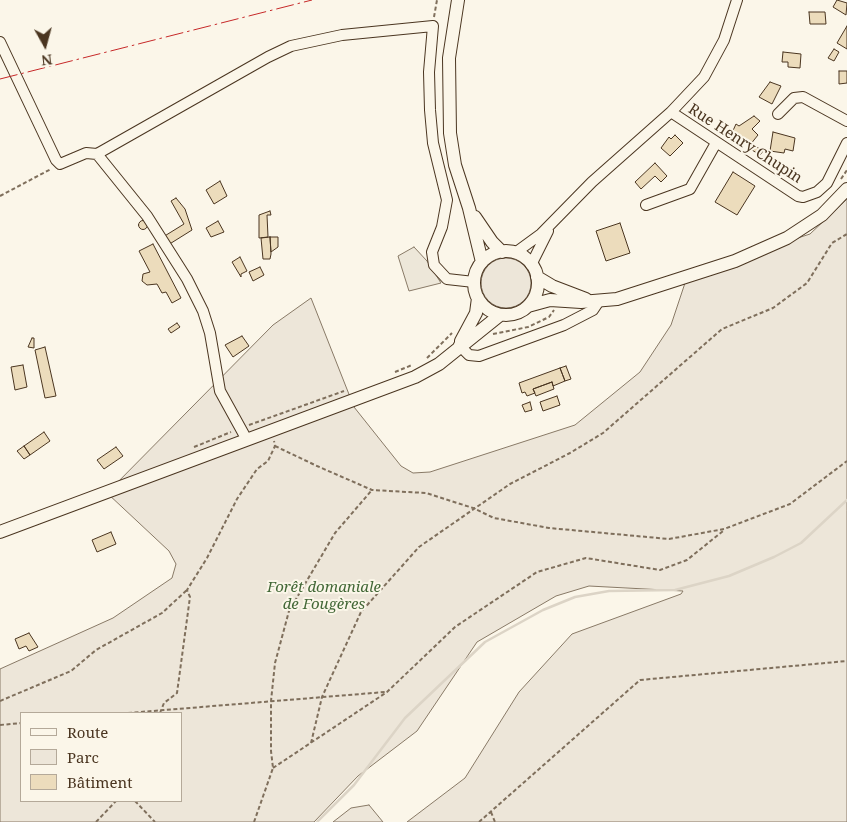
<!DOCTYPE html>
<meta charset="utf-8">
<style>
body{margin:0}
#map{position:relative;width:847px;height:822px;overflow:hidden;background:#fbf6e9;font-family:"Noto Serif",serif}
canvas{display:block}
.legend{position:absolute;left:20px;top:712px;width:162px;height:90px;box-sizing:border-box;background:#fbf6e9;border:1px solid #b4a999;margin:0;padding:6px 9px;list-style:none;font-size:15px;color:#4a3520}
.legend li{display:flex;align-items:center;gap:10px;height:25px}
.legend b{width:25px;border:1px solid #b4a999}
.north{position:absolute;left:20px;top:20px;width:50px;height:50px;-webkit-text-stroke:4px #fbf6e9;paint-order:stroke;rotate:173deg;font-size:14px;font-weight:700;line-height:20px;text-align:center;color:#4a3520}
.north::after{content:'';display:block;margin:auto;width:18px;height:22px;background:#4a3520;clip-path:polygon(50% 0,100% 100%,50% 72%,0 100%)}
</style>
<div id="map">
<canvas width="847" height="822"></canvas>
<ul class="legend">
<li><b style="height:6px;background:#fbf6e9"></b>Route</li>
<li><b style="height:14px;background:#ede6d9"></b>Parc</li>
<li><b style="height:14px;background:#ecdcbc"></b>Bâtiment</li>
</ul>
<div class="north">N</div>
</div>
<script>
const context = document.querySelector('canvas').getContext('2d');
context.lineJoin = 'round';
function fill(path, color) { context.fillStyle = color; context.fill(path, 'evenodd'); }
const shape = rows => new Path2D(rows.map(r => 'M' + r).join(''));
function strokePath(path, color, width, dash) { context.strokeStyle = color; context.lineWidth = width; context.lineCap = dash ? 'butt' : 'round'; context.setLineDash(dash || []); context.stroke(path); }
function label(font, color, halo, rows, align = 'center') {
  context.font = font + ' "Noto Serif",serif'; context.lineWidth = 4; context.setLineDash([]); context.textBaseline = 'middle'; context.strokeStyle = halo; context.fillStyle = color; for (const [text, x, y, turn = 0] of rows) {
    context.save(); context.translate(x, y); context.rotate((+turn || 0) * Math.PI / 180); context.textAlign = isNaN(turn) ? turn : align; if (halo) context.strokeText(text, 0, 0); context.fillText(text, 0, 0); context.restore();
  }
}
const green = shape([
 [847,199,847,822,407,822,465,778,519,692,572,634,681,594,683,591,589,586,556,596,477,642,417,731,358,776,314,822,0,822,0,669,113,618,172,578,176,564,169,551,107,493,273,325,311,298,354,407,401,466,413,473,430,472,575,425,640,372,671,325,688,274,810,234,847,199],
 [21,713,181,713,181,801,21,801,21,713],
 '481 283a25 25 0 1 1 50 0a25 25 0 1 1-50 0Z',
 [369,805,383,822,333,822,351,808,369,805]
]);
fill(green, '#ede6d9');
strokePath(green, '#887966', 1);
const parking = shape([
 [414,247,427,261,441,283,409,291,398,256,414,247]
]);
fill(parking, '#ede7d9');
strokePath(parking, '#887966', 1);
strokePath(shape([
 [317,822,354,785,405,718,485,642,543,610,575,597,609,591,675,590,729,576,774,557,801,543,847,500]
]), '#dcd4c6', 2.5);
const building = shape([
 [837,0,847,3,846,15,833,7,837,0],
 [809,12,825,12,826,24,810,24,809,12],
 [847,26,847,49,837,43,847,26],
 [834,49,839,52,834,61,828,58,834,49],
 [783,52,801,54,800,68,788,67,788,62,782,62,783,52],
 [839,71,847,71,847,83,839,84,839,71],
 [770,82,781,86,772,104,759,97,770,82],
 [754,116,760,121,752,129,758,135,750,145,731,135,736,124,739,126,754,116],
 [773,132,795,138,793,151,785,149,784,153,770,151,773,132],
 [675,135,683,143,670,156,661,148,669,137,671,139,675,135],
 [755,146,763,151,760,155,752,150,755,146],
 [655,163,667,176,661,182,655,176,641,189,635,182,655,163],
 [733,172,755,186,737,215,715,202,733,172],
 [220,181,227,196,214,204,206,190,220,181],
 [176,198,185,209,192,230,168,245,163,237,184,224,171,201,176,198],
 [270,211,271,215,267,215,268,237,259,238,259,215,270,211],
 '138.5 225a4.5 4.5 0 1 1 9 0a4.5 4.5 0 1 1-9 0Z',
 [218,221,224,232,211,237,206,228,218,221],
 [620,223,630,253,606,261,596,231,620,223],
 [270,237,271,254,270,259,263,259,261,238,270,237],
 [270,237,278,237,278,247,271,252,270,237],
 [153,244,181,298,172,303,166,292,162,293,157,284,147,285,142,281,143,274,150,272,139,251,153,244],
 [240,257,247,271,241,274,241,277,232,262,240,257],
 [260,267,264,275,253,281,249,272,260,267],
 [177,323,180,327,171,333,168,329,177,323],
 [242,336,249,346,233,357,225,345,242,336],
 [32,338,34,338,34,348,28,347,32,338],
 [45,347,56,396,45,398,35,350,45,347],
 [23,365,27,387,15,390,11,367,23,365],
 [566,366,571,379,565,381,560,368,566,366],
 [560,368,565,381,553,386,552,382,533,389,535,393,527,396,525,392,522,393,519,383,560,368],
 [552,382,554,389,536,396,533,389,552,382],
 [557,396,560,405,543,411,540,402,557,396],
 [530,402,532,410,525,412,522,405,530,402],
 [44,432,50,441,30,455,24,446,44,432],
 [24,446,30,455,24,459,17,451,24,446],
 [116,447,123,456,104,469,97,460,116,447],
 [111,532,116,544,97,552,92,540,111,532],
 [29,633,38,647,29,651,26,646,19,649,15,639,29,633]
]);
fill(building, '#ecdcbc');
strokePath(building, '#4a3520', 1);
const minor = shape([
 [0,42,56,160,60,164,86,153,97,154,147,216,187,279,203,311,210,333,220,391,247,440],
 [671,112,704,77,724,40,737,0],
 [778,114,794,98,803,97,847,121],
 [97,154,268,57,291,46,342,35,433,26,429,72,430,110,433,143,447,200,442,227,432,252,434,265,447,279,474,282],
 [646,205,690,189,716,143],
 [515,253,541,234,592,182,671,112,798,196,803,197,817,192,827,183,847,143],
 [531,265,548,231],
 [459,345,469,355,479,356,564,325,593,310,599,301]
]);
const major = shape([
 [458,0,449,58,450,133,455,165,469,208,482,262],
 [475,217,492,242,502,252],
 '474 283a32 32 0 1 1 64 0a32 32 0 1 1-64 0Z',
 [537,277,552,286,586,299],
 [528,306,550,300,581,302,617,299,735,261,787,238,822,215,847,189],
 [461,341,476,313,478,298],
 [0,532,415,377,439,364,500,315]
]);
strokePath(minor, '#4a3520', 12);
strokePath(major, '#4a3520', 14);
strokePath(shape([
 [434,17,437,0],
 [841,179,847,170],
 [0,196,51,169],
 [493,334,528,327,549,317,554,310],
 [427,358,452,333],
 [395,372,412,365],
 [249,425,344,391],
 [275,446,317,466,372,490,426,493,473,508,494,518,549,528,669,539,724,529,790,504,847,461],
 [194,447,231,432],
 [0,701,71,671,96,650,162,613,187,590],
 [128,713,385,692],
 [160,713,164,703,177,693,190,597,187,590,207,558,237,499,257,469,268,461,275,446,274,441],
 [0,725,21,723],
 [311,743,322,697,361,612,419,547,510,484,570,453,603,433,722,329,773,308,807,283,832,243,847,234],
 [273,768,387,692,455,627,537,572,586,558,660,570,687,560,723,531],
 [135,801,155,822],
 [491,812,495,822],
 [96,822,116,801],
 [254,822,273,768,271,751,271,701,275,663,289,611,335,533,372,490],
 [479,822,640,680,847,661]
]), '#7f6f5c', 2, [4, 2.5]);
strokePath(minor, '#fbf6e9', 10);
strokePath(major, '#fbf6e9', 12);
strokePath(shape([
 [0,79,312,0]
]), '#c62828', 1, [18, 4, 2.5, 4]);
label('15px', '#4a3520', '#fbf6e9', [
 ["Rue Henry Chupin",745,144,33]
]);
label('italic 15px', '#436837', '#fbf6e9', [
 ["Forêt domaniale",324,588],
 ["de Fougères",324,605]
]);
</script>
